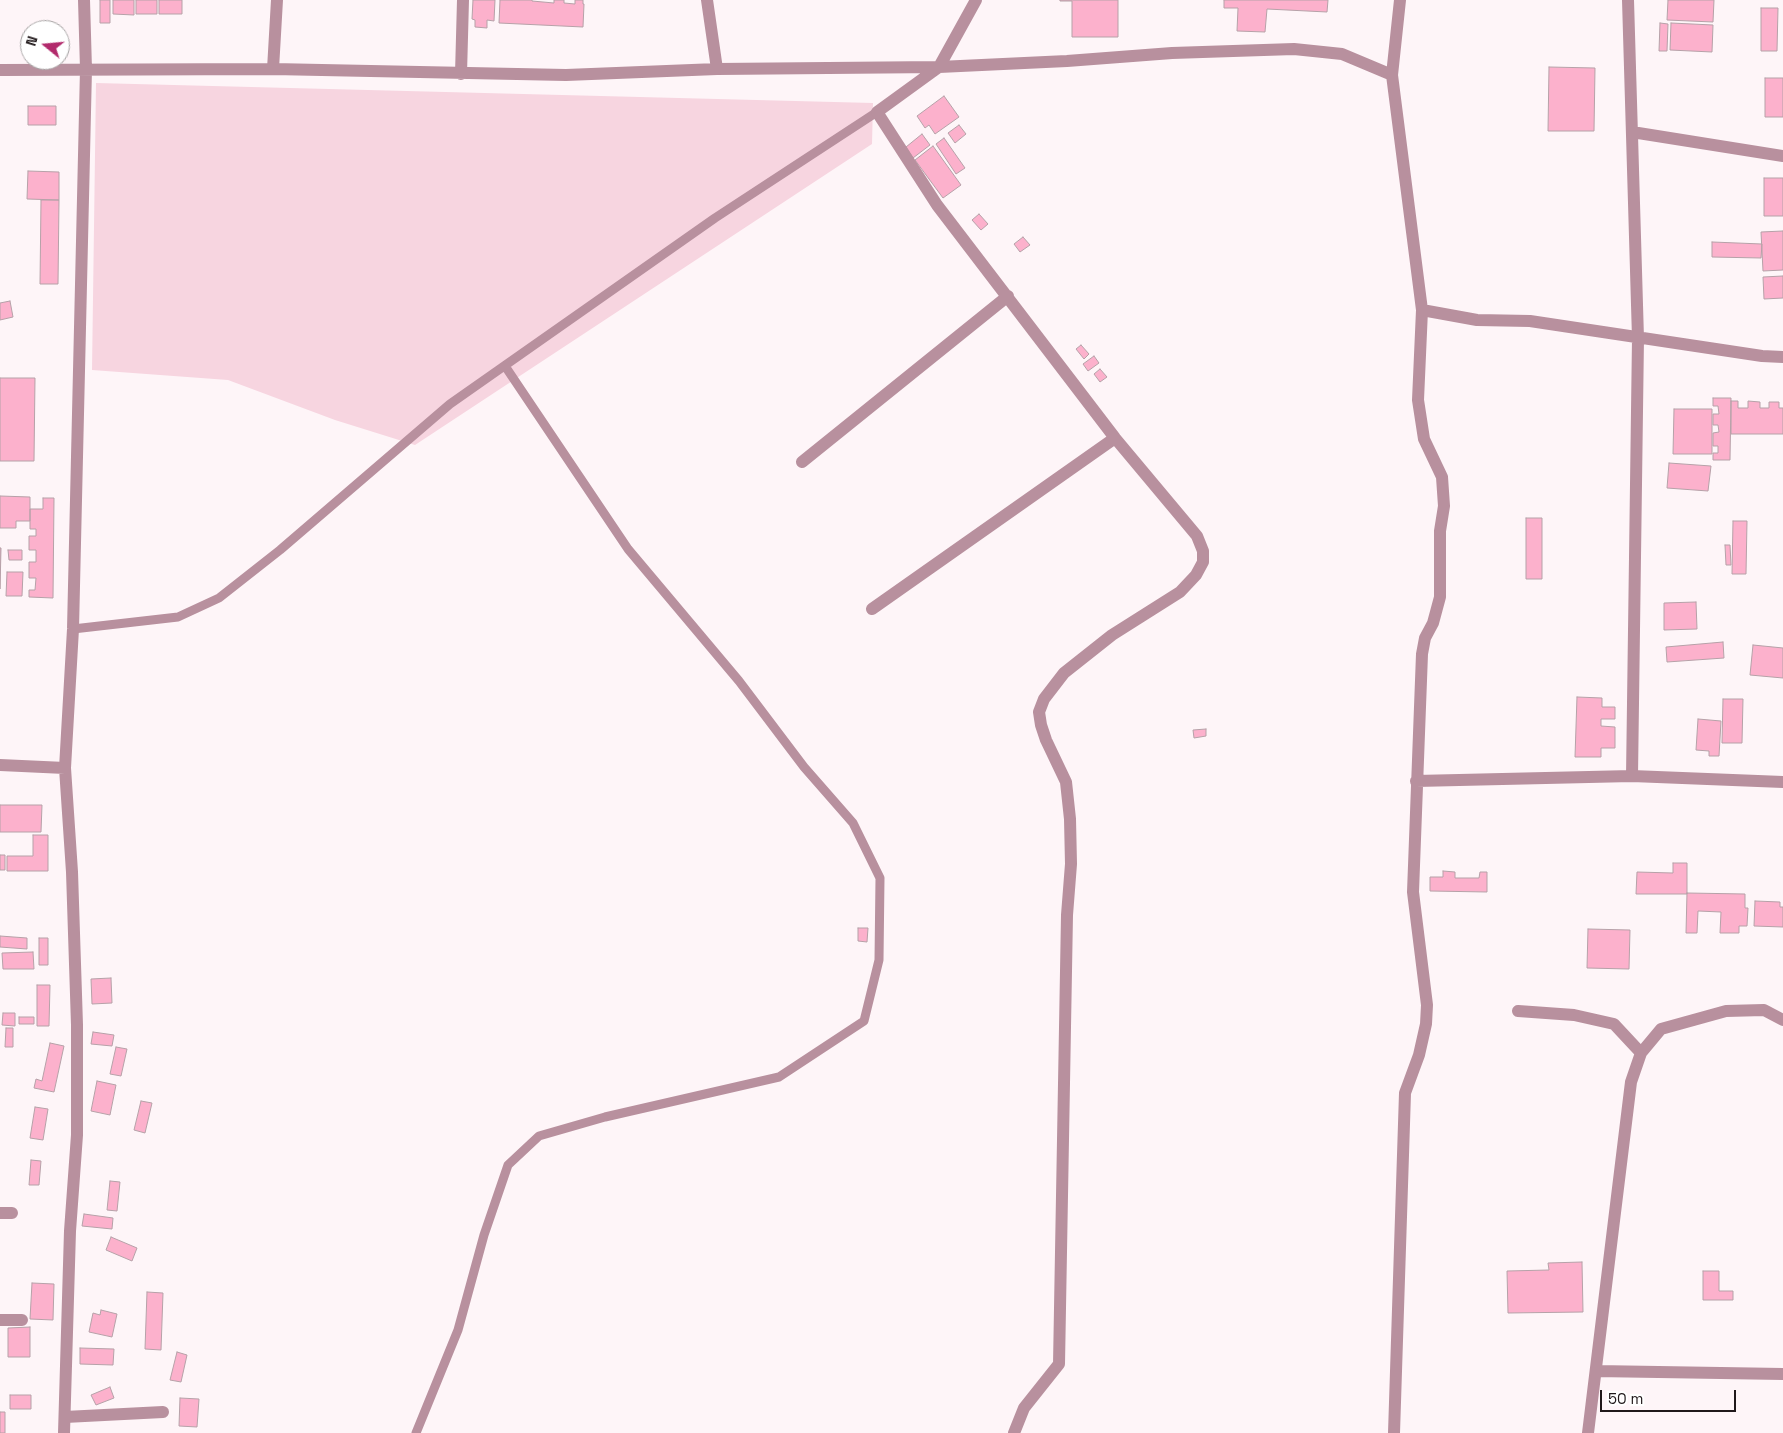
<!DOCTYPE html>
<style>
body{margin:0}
#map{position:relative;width:1783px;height:1433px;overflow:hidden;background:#fef5f8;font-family:"Space Grotesk",sans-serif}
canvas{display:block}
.north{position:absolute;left:20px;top:20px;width:50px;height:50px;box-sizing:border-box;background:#fff;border:1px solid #a6a3a3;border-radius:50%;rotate:287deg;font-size:14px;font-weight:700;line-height:20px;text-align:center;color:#20181a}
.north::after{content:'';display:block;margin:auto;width:18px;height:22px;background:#b22a6c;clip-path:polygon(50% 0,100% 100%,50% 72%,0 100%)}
.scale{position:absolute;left:1600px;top:1390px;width:136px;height:22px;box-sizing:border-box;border:2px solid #20181a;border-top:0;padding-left:6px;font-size:15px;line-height:18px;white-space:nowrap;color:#20181a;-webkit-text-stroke:4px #fff;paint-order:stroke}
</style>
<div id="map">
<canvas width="1783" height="1433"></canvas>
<div class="north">N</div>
<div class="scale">50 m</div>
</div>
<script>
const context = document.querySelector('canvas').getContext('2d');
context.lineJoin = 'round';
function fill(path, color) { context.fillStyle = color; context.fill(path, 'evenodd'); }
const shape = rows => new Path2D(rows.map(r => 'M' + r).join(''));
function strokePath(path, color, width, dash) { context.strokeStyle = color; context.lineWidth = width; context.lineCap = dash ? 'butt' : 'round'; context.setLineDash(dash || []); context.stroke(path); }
fill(shape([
 [96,83,873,103,872,144,415,445,335,420,228,380,92,370]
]), '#f7d5e0');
const building = shape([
 [100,0,110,0,110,23,100,23,100,0],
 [113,0,134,0,134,15,113,14,113,0],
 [136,0,157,0,157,14,136,14,136,0],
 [159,0,182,0,182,14,159,14,159,0],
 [473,0,495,0,494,21,487,20,487,28,475,27,475,20,472,19,473,0],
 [500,0,532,0,532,1,554,3,554,0,564,0,564,3,575,4,575,0,583,0,583,4,584,4,583,27,499,23,500,0],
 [1060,0,1118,0,1118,37,1072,37,1072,1,1060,1,1060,0],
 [1224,0,1328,0,1327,12,1267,9,1265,32,1237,31,1238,8,1224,8,1224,0],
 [1668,0,1714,0,1713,22,1667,20,1668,0],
 [1761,8,1778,8,1777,51,1761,51,1761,8],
 [1660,23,1668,24,1667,51,1659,51,1660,23],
 [1671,23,1713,25,1712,52,1670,50,1671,23],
 [1549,67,1595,68,1594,131,1548,131,1549,67],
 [1765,78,1783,78,1783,117,1765,117,1765,78],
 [944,96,959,117,935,134,929,125,925,128,917,116,944,96],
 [28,106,56,106,56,125,28,125,28,106],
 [959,125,966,134,955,143,948,133,959,125],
 [922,134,930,145,913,158,906,147,922,134],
 [944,138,965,168,956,174,936,144,944,138],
 [933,146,961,185,943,198,915,160,933,146],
 [28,171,59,172,59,200,27,199,28,171],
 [1764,178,1783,178,1783,216,1764,216,1764,178],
 [41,200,59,200,58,284,40,284,41,200],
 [979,214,988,224,981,230,972,220,979,214],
 [1783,231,1783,270,1763,271,1761,232,1783,231],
 [1023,237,1030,245,1020,252,1014,244,1023,237],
 [1712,242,1762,244,1761,258,1712,257,1712,242],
 [1783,276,1783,298,1764,299,1763,277,1783,276],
 [10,301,13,317,0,320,0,303,10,301],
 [1081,345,1089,354,1084,359,1076,349,1081,345],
 [1094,356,1099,363,1088,371,1083,364,1094,356],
 [1100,369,1107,377,1100,382,1094,374,1100,369],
 [0,378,35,378,34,461,0,461,0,378],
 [1713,398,1731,398,1730,460,1713,460,1713,453,1718,453,1718,446,1713,446,1713,433,1719,432,1718,425,1713,425,1713,414,1719,414,1718,406,1713,406,1713,398],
 [1731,401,1738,401,1738,408,1748,408,1748,401,1760,402,1760,408,1769,408,1769,402,1779,402,1779,408,1783,408,1783,434,1731,434,1731,401],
 [1674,409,1712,409,1712,454,1673,454,1674,409],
 [1669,463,1711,466,1708,491,1667,488,1669,463],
 [0,496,30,497,30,521,16,521,16,528,0,528,0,496],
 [43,498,54,498,53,598,29,597,29,590,35,590,36,578,29,578,29,562,36,562,36,550,29,550,29,536,36,536,36,529,30,529,30,509,43,509,43,498],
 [1526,518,1542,518,1542,579,1526,579,1526,518],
 [1733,521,1747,521,1746,574,1732,574,1733,521],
 [1725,545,1730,545,1731,565,1726,565,1725,545],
 [0,548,1,548,0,589,0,548],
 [8,550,22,550,22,560,9,560,8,550],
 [7,572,23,572,22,596,6,596,7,572],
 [1696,602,1697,629,1664,630,1664,603,1696,602],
 [1723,642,1724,658,1667,662,1666,647,1723,642],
 [1753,645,1783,648,1783,678,1750,675,1753,645],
 [1577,697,1602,698,1602,707,1615,707,1615,719,1601,719,1601,726,1615,727,1615,748,1601,748,1601,757,1575,757,1577,697],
 [1723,699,1743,699,1742,743,1722,743,1723,699],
 [1698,719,1721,721,1719,756,1709,756,1709,751,1696,750,1698,719],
 [1206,729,1206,736,1194,738,1193,730,1206,729],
 [0,805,42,805,41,832,0,832,0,805],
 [33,835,48,835,48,871,7,871,7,856,33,856,33,835],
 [0,855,5,855,5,870,0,870,0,855],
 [1673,863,1687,863,1687,894,1636,894,1637,872,1673,873,1673,863],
 [1443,871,1455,872,1455,878,1479,878,1480,872,1487,872,1487,892,1430,891,1430,877,1443,877,1443,871],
 [1687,893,1745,894,1745,908,1748,908,1747,926,1739,926,1739,933,1720,933,1721,912,1698,911,1697,933,1686,933,1687,893],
 [1755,901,1780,902,1780,907,1783,907,1783,927,1754,926,1755,901],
 [858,928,868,928,867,942,858,941,858,928],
 [1588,929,1630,930,1629,969,1587,968,1588,929],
 [0,936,27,938,27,949,0,947,0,936],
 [39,938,48,938,48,965,39,965,39,938],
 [33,952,34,969,3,969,2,953,33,952],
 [111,978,112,1003,92,1004,91,979,111,978],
 [37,985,50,985,49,1026,37,1026,37,985],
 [3,1013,15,1013,15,1026,2,1025,3,1013],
 [19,1017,34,1017,34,1024,19,1024,19,1017],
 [6,1028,13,1028,13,1047,5,1047,6,1028],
 [93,1032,114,1035,112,1046,91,1044,93,1032],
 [50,1043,64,1046,54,1092,34,1088,36,1079,42,1081,50,1043],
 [116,1047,127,1049,121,1076,110,1074,116,1047],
 [97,1081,116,1085,110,1115,91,1111,97,1081],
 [141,1101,152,1103,145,1133,134,1130,141,1101],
 [35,1107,48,1109,43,1140,30,1138,35,1107],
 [31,1160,41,1161,39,1185,29,1185,31,1160],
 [110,1181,120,1182,117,1211,107,1210,110,1181],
 [84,1214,113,1218,112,1229,82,1226,84,1214],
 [111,1237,137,1248,132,1261,106,1250,111,1237],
 [1582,1262,1583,1312,1508,1313,1507,1271,1549,1270,1548,1263,1582,1262],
 [1703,1271,1719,1271,1719,1291,1733,1291,1733,1300,1703,1300,1703,1271],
 [32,1283,54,1284,53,1320,30,1319,32,1283],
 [147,1292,163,1293,161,1350,145,1349,147,1292],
 [101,1310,117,1314,112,1337,89,1332,93,1313,100,1315,101,1310],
 [30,1327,30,1357,8,1357,8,1328,30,1327],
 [80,1348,114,1349,113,1365,80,1364,80,1348],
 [177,1352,187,1355,181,1382,170,1380,177,1352],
 [110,1387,114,1398,96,1405,91,1395,110,1387],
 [10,1395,31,1395,31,1409,10,1409,10,1395],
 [180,1398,199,1399,197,1427,179,1426,180,1398],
 [0,1412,5,1412,5,1433,0,1433,0,1412]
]);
fill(building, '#fcb1cc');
strokePath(building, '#b6a1a8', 1);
strokePath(shape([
 [73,629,178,617,219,598,280,550,450,404,715,218,877,112],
 [416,1433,458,1330,484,1235,508,1165,539,1136,605,1117,779,1077,864,1021,879,960,880,878,853,823,804,767,739,681,628,549,505,366]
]), '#b8909e', 9);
strokePath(shape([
 [707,0,717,69],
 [976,0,939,67,877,112,937,205,1115,438,1197,536,1203,551,1203,562,1196,575,1180,592,1112,635,1064,673,1044,699,1039,712,1041,725,1046,740,1066,782,1070,819,1071,864,1067,915,1059,1364,1024,1408,1014,1433],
 [1400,0,1392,75,1422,310,1477,320,1530,321,1762,356,1783,357],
 [1628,0,1638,338,1632,776],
 [273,69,277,0],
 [0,70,273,69,566,75,717,69,939,67,1067,61,1172,53,1294,49,1342,54,1392,75],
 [461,74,463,0],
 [1632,132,1783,156],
 [802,462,1008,296],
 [872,609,1115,438],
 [0,765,65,768],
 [1416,781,1632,776,1783,782],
 [1518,1011,1574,1015,1614,1024,1641,1053],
 [0,1213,12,1213],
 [0,1320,22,1320],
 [1596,1371,1783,1374],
 [65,1417,163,1412],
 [64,1433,70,1231,77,1135,77,1025,72,872,65,768,73,629,86,69,84,0],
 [1394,1433,1405,1093,1419,1055,1426,1024,1427,1005,1413,892,1422,654,1425,638,1433,623,1440,597,1440,531,1444,506,1442,477,1424,439,1418,400,1422,310],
 [1588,1433,1631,1082,1641,1053,1661,1029,1726,1011,1764,1010,1783,1020]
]), '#b8909e', 12);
</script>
